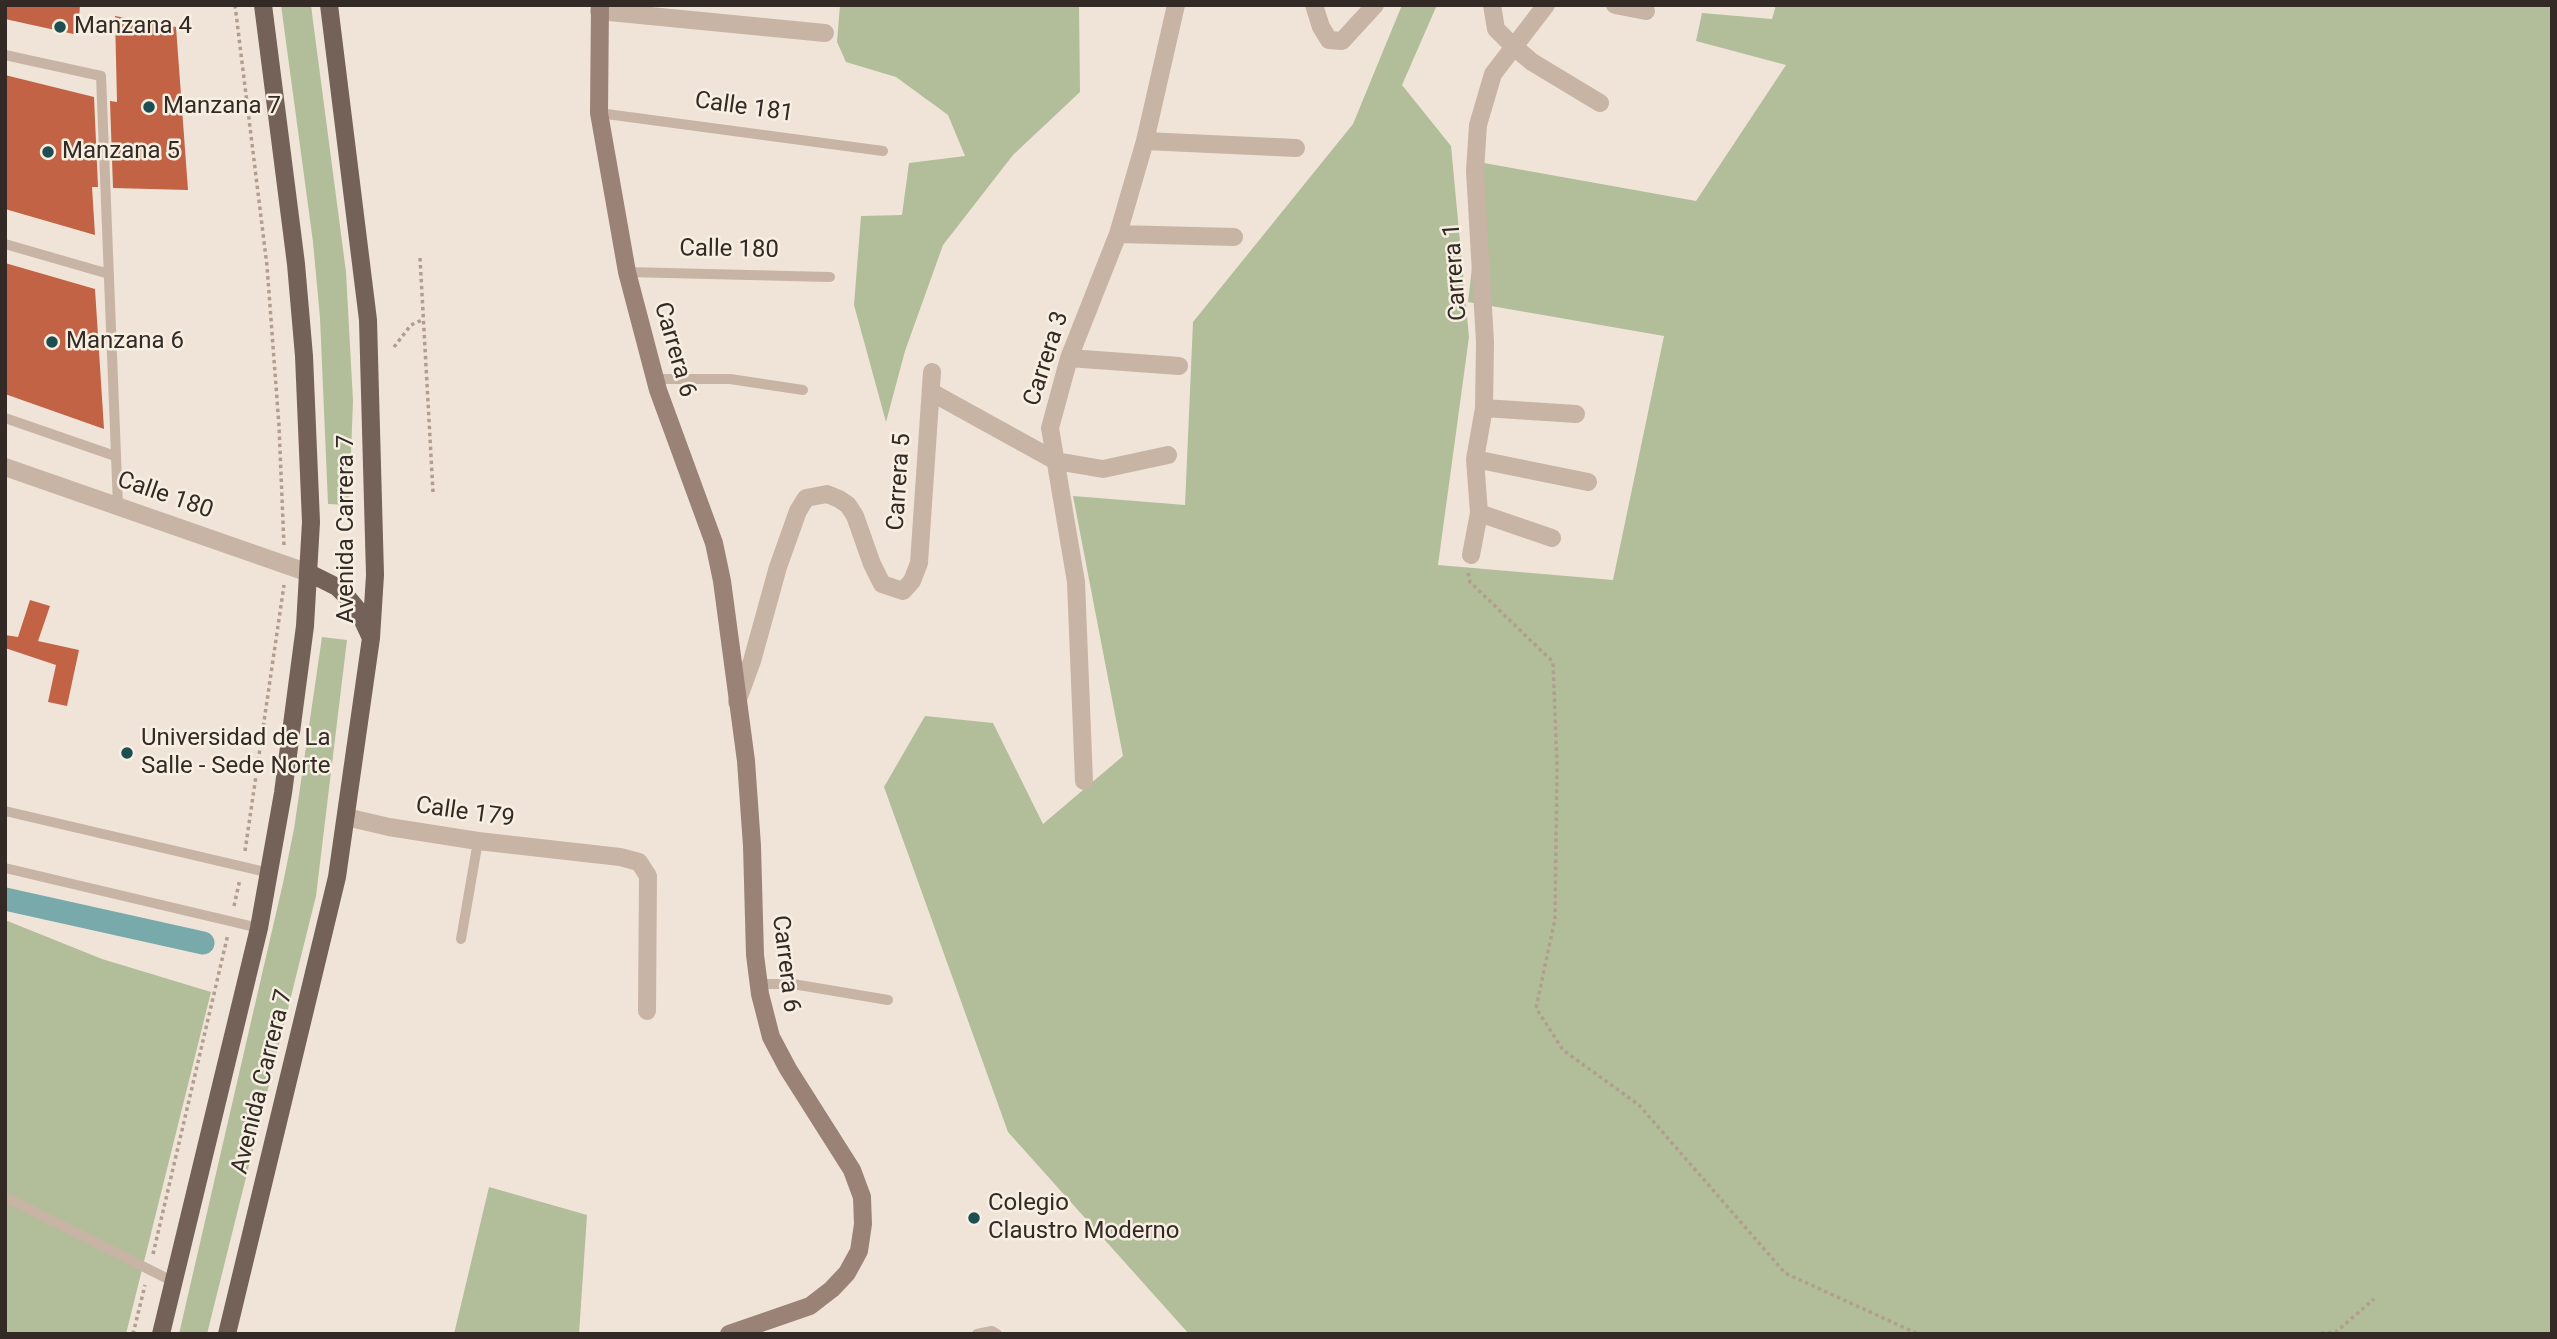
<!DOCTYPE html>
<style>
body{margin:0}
#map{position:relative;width:2557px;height:1339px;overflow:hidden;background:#f0e4d8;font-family:Roboto,sans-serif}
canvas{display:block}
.frame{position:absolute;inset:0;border:7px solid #332a26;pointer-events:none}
</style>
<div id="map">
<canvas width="2557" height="1339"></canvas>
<div class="frame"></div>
</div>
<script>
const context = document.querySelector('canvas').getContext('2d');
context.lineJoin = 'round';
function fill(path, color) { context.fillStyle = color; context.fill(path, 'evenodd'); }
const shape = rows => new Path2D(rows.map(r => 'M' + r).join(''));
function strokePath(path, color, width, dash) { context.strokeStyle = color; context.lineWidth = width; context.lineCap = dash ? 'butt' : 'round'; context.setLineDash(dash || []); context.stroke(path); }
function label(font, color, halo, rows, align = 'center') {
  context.font = font + ' Roboto,sans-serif'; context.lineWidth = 5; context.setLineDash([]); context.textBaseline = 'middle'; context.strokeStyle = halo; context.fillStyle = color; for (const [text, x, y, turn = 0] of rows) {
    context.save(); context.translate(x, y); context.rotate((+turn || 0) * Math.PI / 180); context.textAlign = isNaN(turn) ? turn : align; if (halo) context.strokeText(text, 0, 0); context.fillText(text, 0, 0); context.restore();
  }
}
fill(shape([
 [281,5,311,5,313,21,346,272,353,401,349,505,328,504,320,318,313,242],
 [840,5,1079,5,1080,92,1013,155,943,245,905,351,886,422,854,305,861,216,902,215,909,163,965,156,948,115,896,77,846,62,837,42],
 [1402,5,1437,5,1402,85,1451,146,1469,337,1438,565,1613,580,1664,336,1468,302,1484,163,1696,201,1786,65,1696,41,1702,13,1772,19,1776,5,2552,5,2552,1334,1189,1334,1008,1132,884,787,925,716,993,723,1043,824,1123,756,1073,496,1185,505,1193,322,1353,124],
 [322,637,347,640,316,896,207,1334,179,1334,283,883,294,829],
 [5,920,102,959,211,992,126,1334,5,1334],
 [489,1187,587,1215,579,1334,454,1334]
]), '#b1be99');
strokePath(shape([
 [5,899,203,943]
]), '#78a9ab', 23);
fill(shape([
 [5,5,80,5,78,35,5,19],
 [115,16,176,27,188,190,113,188,110,101,117,102],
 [5,75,94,97,98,187,92,187,95,235,5,209],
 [5,263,95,289,104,429,5,394],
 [30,600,50,606,38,641,79,650,67,706,48,702,56,665,5,648,5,635,18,637]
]), '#c16344');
strokePath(shape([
 [235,5,267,266,279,426,284,546],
 [420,258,433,492],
 [394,347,411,325,422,320],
 [1468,573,1470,582,1553,662,1557,766,1555,919,1536,1008,1563,1050,1639,1105,1785,1273,1918,1334],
 [245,851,284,585],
 [234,906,240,879],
 [153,1254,228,934],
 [133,1334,145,1285],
 [2314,1334,2336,1332,2374,1299]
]), '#b29e8f', 3.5, [3.5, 3.5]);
strokePath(shape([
 [5,55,101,76,118,506],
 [599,113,883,151],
 [5,244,109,274],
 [627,272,830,277],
 [656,379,730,379,803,390],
 [5,418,115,456],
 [5,811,270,873],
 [5,868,259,928],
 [461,939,478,841],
 [759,984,793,984,888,1000],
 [5,1197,174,1282],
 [977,1334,992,1331,997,1334]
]), '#c7b4a4', 10);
strokePath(shape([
 [1314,5,1321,27,1329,40,1342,41,1375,5],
 [1492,5,1496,29,1513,46,1532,62,1600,103],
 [1615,5,1646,11],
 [599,11,825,33],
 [1145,141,1296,148],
 [1118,234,1234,237],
 [1069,358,1179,366],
 [931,392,1056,461,1103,469,1168,455],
 [1484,408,1576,414],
 [1475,459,1588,482],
 [5,467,309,573],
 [1479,513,1552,538],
 [1471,555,1479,513,1475,459,1484,408,1485,342,1475,171,1478,125,1493,74,1546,5],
 [737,702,752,661,778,567,798,511,806,498,827,494,839,499,848,505,855,516,872,564,882,584,903,591,912,581,919,563,932,372],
 [1084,781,1076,582,1050,428,1069,358,1118,234,1145,141,1176,5],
 [346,817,389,827,478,841,620,857,639,862,648,876,647,1011]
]), '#c7b4a4', 18);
strokePath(shape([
 [600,5,599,113,627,272,658,390,714,543,722,581,746,761,752,846,755,955,760,994,771,1037,788,1069,852,1170,862,1197,863,1224,859,1251,847,1273,832,1289,810,1306,729,1334]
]), '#9a8376', 18);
strokePath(shape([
 [309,573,337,587,348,598,358,610,370,636],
 [161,1334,259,928,283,793,305,626,311,522,304,356,296,264,263,5],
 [227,1334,337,877,371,638,375,575,368,320,329,5]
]), '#746157', 18);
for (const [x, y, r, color] of [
 [60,27,7,"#1d4e52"],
 [149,107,7,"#1d4e52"],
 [48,152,7,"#1d4e52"],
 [52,342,7,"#1d4e52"],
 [127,753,7,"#1d4e52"],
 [974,1218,7,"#1d4e52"]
]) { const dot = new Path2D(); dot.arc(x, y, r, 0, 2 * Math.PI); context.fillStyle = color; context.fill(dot); strokePath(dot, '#f8efe3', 2.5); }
label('24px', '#332a26', '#f8efe3', [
 ["Manzana 4",74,27],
 ["Manzana 7",163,107],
 ["Manzana 5",62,152],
 ["Manzana 6",66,342],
 ["Universidad de La",141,739],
 ["Salle - Sede Norte",141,767],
 ["Colegio",988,1204],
 ["Claustro Moderno",988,1232]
], 'left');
label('24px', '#332a26', '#f8efe3', [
 ["Calle 181",744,108,8],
 ["Calle 180",729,250,1],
 ["Carrera 1",1456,272,-94],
 ["Carrera 6",674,350,74],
 ["Carrera 3",1047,359,-72],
 ["Carrera 5",900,482,-86],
 ["Calle 180",165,496,19],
 ["Avenida Carrera 7",347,529,-90],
 ["Calle 179",465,813,8],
 ["Carrera 6",785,964,83],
 ["Avenida Carrera 7",263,1082,-76]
]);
</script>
